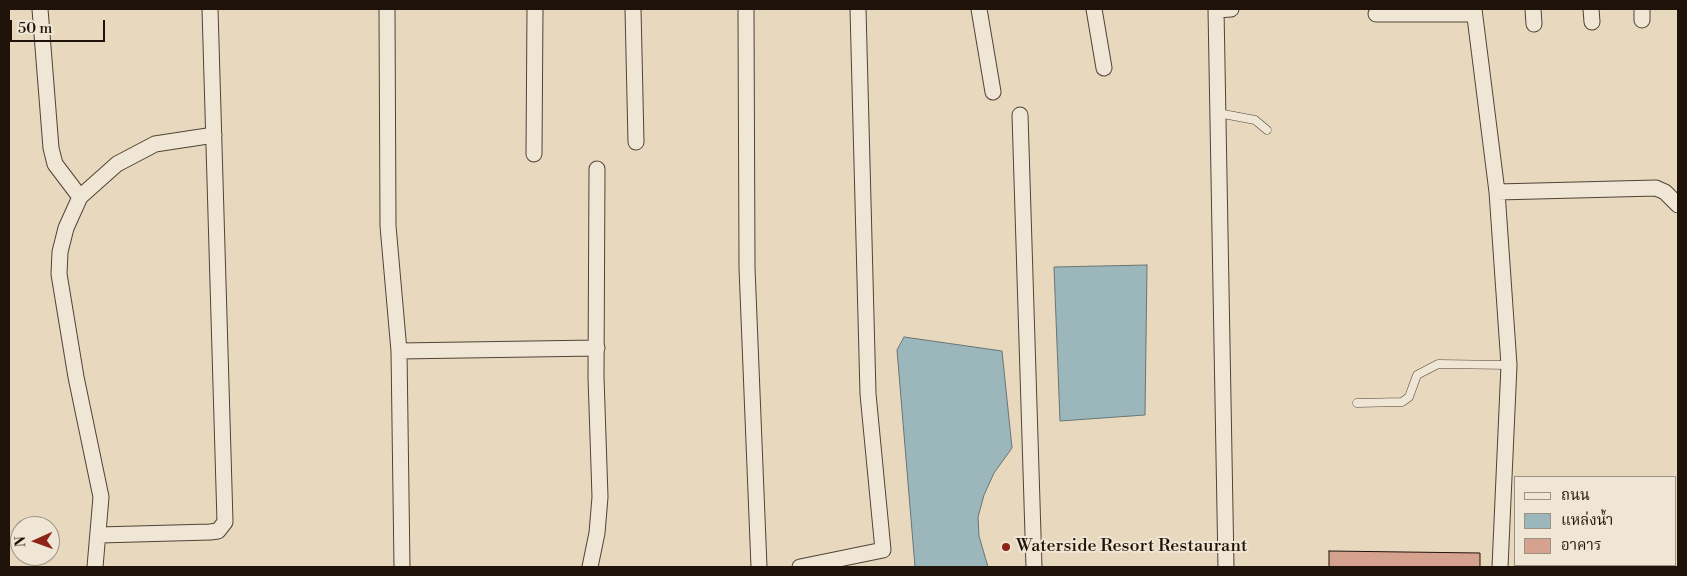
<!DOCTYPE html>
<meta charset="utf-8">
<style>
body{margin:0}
#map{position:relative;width:1687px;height:576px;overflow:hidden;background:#e7d8be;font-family:"Libre Bodoni","Noto Serif Thai",serif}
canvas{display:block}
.frame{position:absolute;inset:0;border:10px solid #1f1309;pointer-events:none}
.legend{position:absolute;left:1514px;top:476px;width:162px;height:90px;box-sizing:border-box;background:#efe6d5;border:1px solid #9c9283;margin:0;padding:6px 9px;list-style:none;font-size:15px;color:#1f1309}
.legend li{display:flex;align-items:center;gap:10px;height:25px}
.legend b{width:25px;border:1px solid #9c9283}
.north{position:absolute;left:10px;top:516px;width:50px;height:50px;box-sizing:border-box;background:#efe6d5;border:1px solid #9c9283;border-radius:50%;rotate:268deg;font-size:14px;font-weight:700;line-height:20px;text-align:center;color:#1f1309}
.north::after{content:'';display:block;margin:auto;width:18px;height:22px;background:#8f2418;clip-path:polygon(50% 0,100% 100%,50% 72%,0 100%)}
.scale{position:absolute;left:10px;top:20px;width:95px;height:22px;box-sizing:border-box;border:2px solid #1f1309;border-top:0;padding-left:6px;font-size:15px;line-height:18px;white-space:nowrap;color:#1f1309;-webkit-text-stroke:4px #efe6d5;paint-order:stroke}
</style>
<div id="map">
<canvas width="1687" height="576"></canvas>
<div class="frame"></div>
<ul class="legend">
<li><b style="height:6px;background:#efe6d5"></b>ถนน</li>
<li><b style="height:14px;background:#9bb7bc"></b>แหล่งน้ำ</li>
<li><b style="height:14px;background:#d5a28f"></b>อาคาร</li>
</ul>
<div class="north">N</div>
<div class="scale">50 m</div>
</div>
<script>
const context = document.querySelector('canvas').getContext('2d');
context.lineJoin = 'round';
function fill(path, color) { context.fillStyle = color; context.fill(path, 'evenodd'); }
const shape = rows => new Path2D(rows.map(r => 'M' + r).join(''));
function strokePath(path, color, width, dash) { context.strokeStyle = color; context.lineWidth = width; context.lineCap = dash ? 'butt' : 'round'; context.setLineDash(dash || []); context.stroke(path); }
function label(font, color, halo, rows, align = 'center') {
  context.font = font + ' "Libre Bodoni",serif'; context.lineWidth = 4; context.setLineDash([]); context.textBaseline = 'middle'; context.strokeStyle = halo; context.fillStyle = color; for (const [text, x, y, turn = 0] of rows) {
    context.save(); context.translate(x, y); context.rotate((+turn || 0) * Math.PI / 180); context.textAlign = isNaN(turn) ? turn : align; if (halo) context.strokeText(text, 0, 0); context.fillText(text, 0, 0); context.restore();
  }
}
const water = shape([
 [1147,265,1145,415,1060,421,1054,267,1147,265],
 [904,337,1002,351,1012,448,994,473,984,495,978,517,979,536,988,567,915,567,897,350,904,337]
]);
fill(water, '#9bb7bc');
strokePath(water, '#697574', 1);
const building = shape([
 [1329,551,1480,553,1480,567,1329,567,1329,551]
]);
fill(building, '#d5a28f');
strokePath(building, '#1f1309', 1);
const lane = shape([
 [1218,113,1255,120,1267,130],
 [1357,403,1402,402,1409,397,1417,375,1438,364,1509,365]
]);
const street = shape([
 [40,9,51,148,55,164,80,197],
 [387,9,388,226,399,351,402,567],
 [633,9,636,142],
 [746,9,747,268,759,567],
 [979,9,993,92],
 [1094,9,1104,68],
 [1216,9,1226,567],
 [1474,9,1497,192,1509,365,1500,567],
 [1533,9,1534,24],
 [1591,9,1592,22],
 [1216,10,1231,9],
 [1376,14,1474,14],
 [1642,20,1642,9],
 [1020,115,1034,567],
 [534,154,535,9],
 [1497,192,1656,188,1665,192,1678,205],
 [399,351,597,348],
 [99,535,210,532,218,531,225,522,210,9],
 [95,567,101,497,76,377,59,274,60,252,66,228,80,197,117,164,155,144,214,135],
 [590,567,597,533,600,497,596,377,597,169],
 [800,567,883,550,868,394,858,9]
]);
strokePath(lane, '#514436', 9);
strokePath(street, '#514436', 17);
strokePath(lane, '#efe6d5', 8);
strokePath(street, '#efe6d5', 15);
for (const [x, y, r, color] of [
 [1006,547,5,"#8f2418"]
]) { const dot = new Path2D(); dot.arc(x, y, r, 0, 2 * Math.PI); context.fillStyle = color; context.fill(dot); strokePath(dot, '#efe6d5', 2); }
label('18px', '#1f1309', '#efe6d5', [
 ["Waterside Resort Restaurant",1016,547]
], 'left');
</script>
